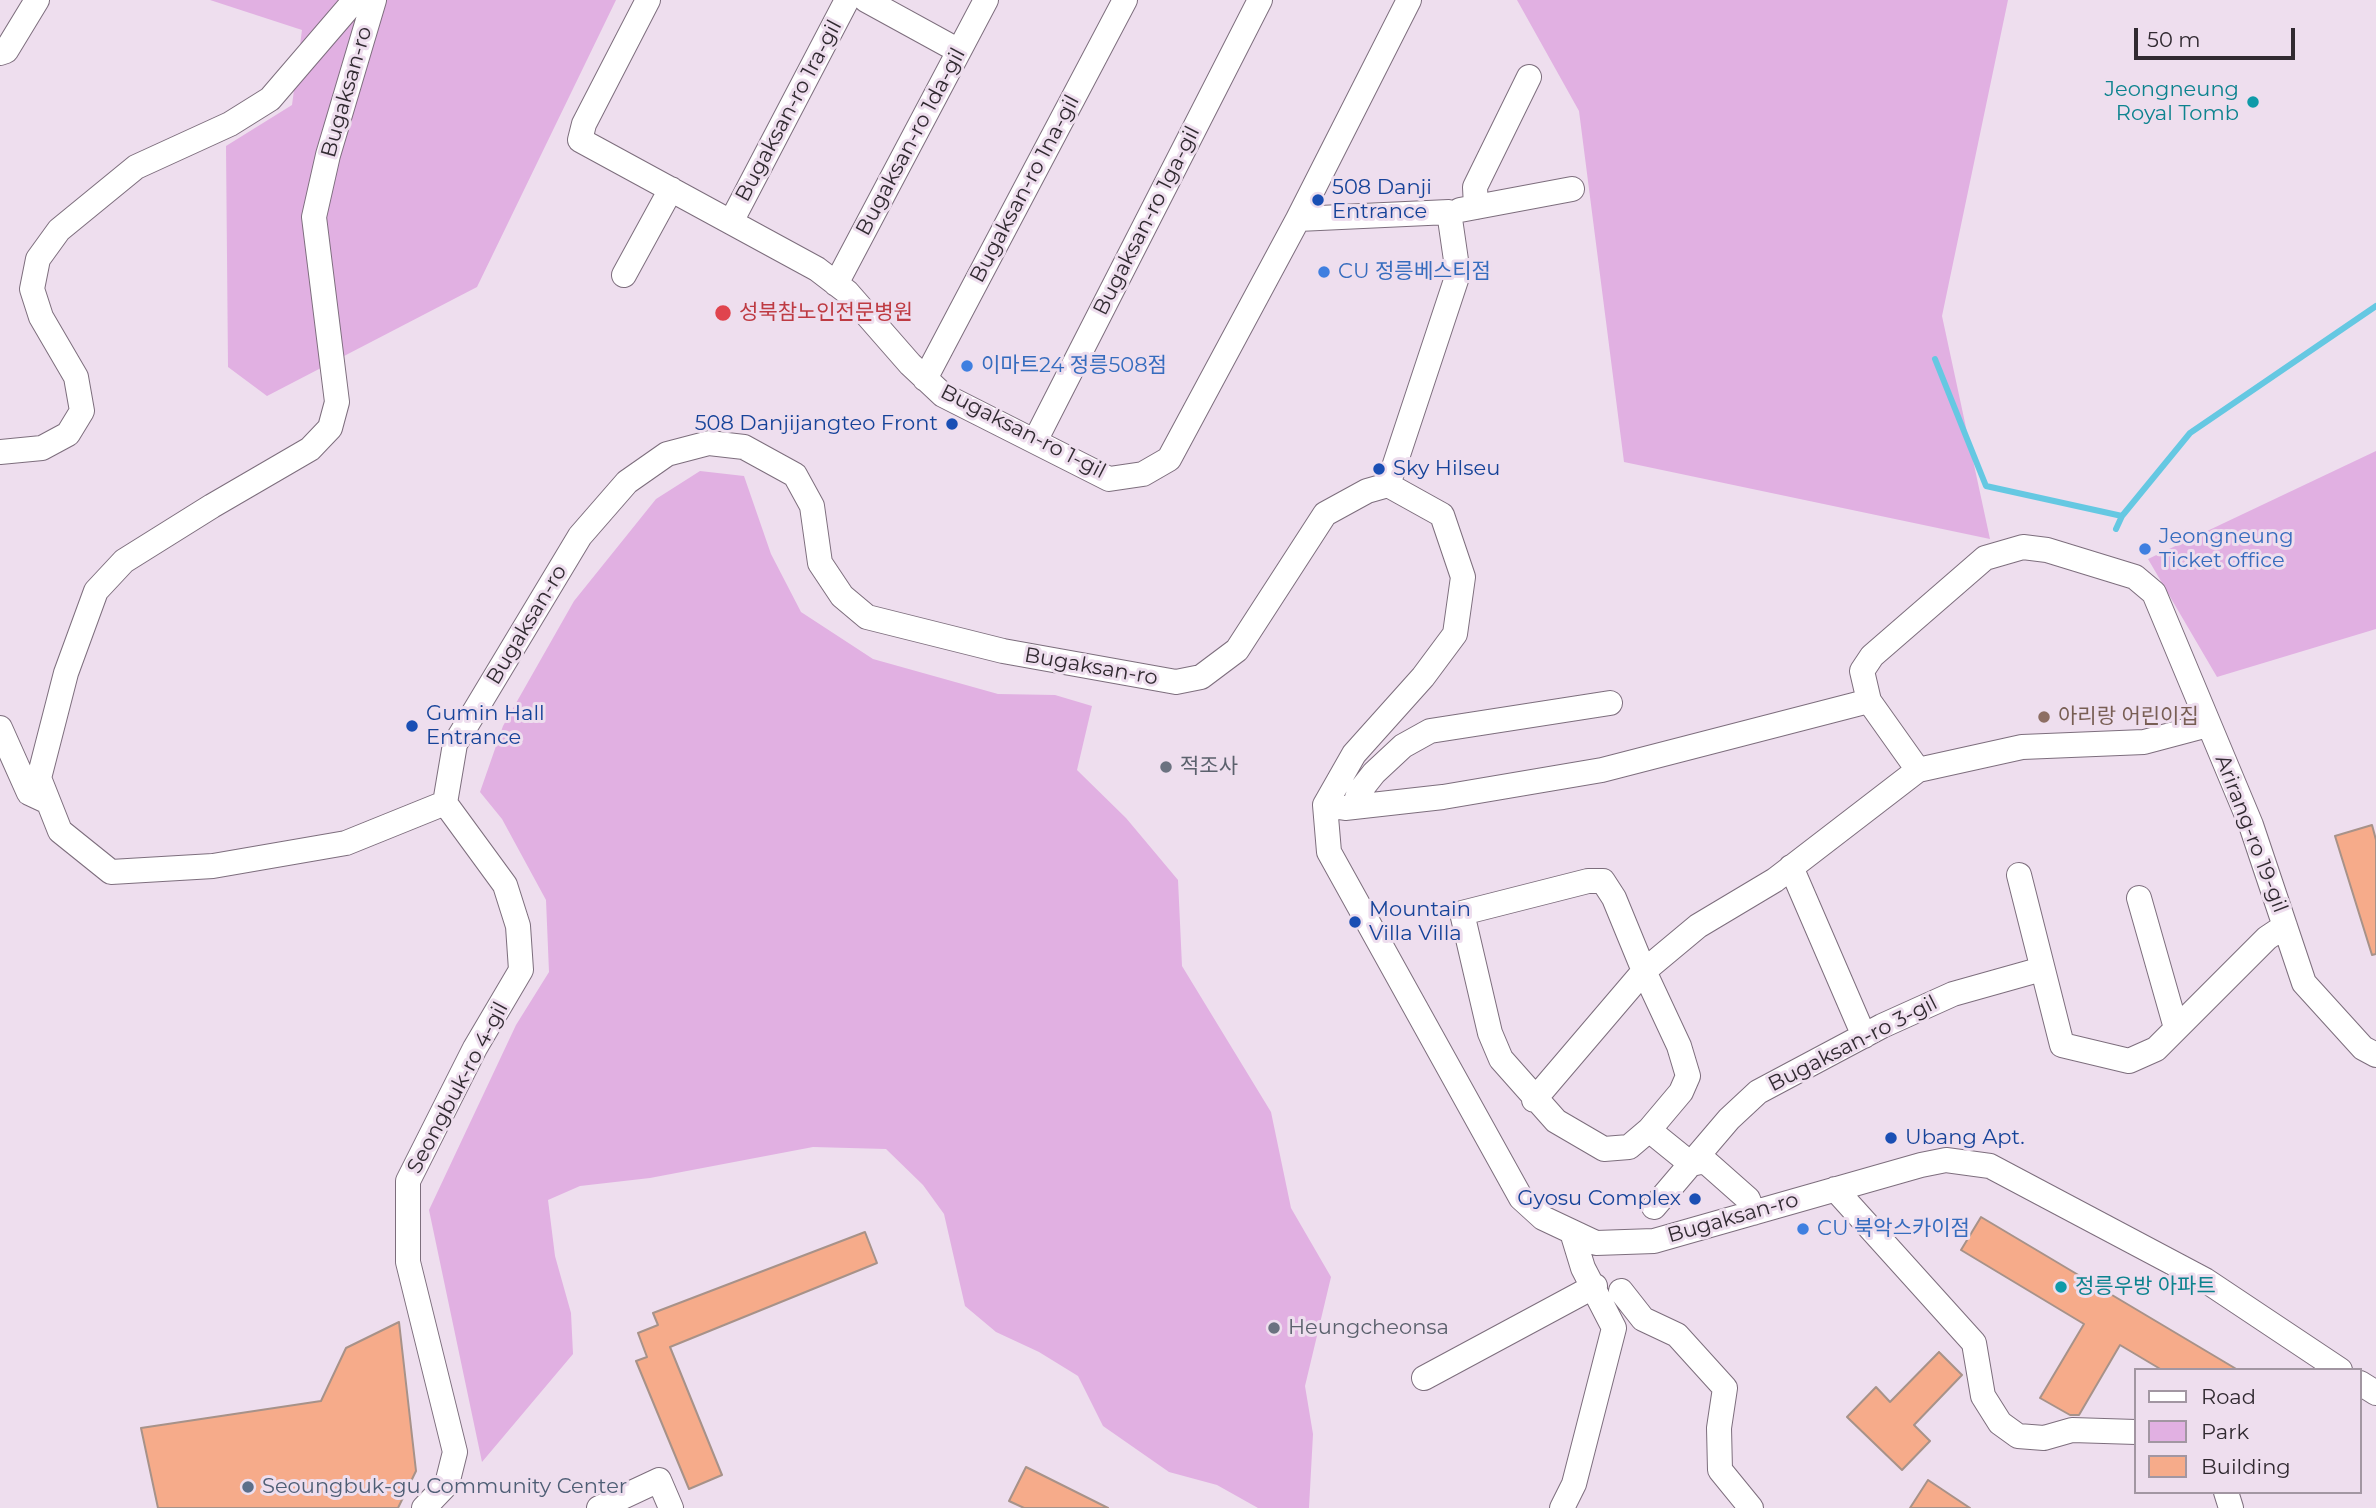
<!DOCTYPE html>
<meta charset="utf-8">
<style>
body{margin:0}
#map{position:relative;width:2376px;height:1508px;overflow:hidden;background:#eedeee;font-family:Montserrat,sans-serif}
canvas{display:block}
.legend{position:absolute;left:2134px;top:1368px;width:228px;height:126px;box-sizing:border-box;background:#eedeee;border:2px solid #a296a2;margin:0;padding:9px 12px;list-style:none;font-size:21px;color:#312a31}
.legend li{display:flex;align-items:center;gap:14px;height:35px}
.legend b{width:35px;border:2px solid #a296a2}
.scale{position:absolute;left:2134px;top:28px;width:161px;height:32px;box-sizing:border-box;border:4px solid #312a31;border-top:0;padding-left:9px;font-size:21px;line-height:24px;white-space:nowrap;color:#312a31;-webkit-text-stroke:5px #eedeee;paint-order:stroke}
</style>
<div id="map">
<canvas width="2376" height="1508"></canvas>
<ul class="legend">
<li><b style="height:9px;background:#fff"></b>Road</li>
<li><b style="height:19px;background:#e1b0e2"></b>Park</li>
<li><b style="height:19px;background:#f6ab8a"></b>Building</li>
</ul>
<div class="scale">50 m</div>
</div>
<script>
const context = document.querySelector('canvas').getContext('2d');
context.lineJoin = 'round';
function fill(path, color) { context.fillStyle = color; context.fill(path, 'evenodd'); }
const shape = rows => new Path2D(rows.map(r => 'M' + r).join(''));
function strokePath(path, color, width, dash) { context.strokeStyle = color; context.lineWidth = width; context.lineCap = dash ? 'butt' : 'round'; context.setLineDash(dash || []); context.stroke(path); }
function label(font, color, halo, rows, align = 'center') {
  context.font = font + ' Montserrat,"Noto Sans KR",sans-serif'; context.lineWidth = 6; context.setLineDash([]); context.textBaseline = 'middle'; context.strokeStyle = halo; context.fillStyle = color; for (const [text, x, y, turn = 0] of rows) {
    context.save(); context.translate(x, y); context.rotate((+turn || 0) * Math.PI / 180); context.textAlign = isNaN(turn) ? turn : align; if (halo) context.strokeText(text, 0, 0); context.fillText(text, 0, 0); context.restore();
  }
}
fill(shape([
 [210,0,616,0,477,287,267,396,228,367,226,146,292,105,302,30],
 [1517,0,2008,0,1942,316,1990,539,1624,462,1579,111],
 [2376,451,2376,629,2217,677,2148,559],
 [700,471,744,476,771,554,801,612,873,659,998,694,1055,695,1092,706,1077,770,1126,818,1178,880,1182,966,1271,1112,1291,1208,1331,1277,1305,1386,1313,1434,1309,1508,1258,1508,1217,1485,1169,1472,1103,1426,1078,1376,1039,1352,996,1332,965,1306,944,1214,923,1185,886,1149,813,1147,650,1178,580,1186,548,1200,555,1256,571,1313,573,1354,482,1462,429,1210,516,1025,549,972,546,900,502,819,480,792,503,726,574,601,656,499]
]), '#e1b0e2');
strokePath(shape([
 [1935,359,1986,486,2122,516],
 [2116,529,2122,516,2190,433,2376,306]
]), '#65c8e2', 6);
const building = shape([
 [2372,825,2376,840,2376,954,2372,955,2335,836,2372,825],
 [1981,1217,2238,1370,2162,1370,2120,1345,2079,1415,2070,1415,2040,1398,2084,1324,1961,1250,1981,1217],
 [865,1232,877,1263,670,1347,722,1475,689,1489,636,1361,647,1357,638,1333,658,1325,653,1313,865,1232],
 [399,1322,416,1471,398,1508,158,1508,141,1428,321,1401,346,1348,399,1322],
 [1939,1352,1962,1375,1914,1425,1930,1441,1902,1470,1847,1417,1876,1387,1890,1402,1939,1352],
 [1026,1467,1108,1508,1024,1508,1009,1501,1026,1467],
 [1928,1480,1970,1508,1910,1508,1928,1480]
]);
fill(building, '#f6ab8a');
strokePath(building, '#a79289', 2);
const minor = shape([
 [374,0,328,155,314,217,337,402,330,428,310,449,212,506,124,561,96,591,66,673,39,778,60,831,111,872,213,866,346,843,445,803,455,744,580,536,627,482,667,454,709,443,744,447,795,475,812,506,820,563,842,596,867,617,1003,651,1176,682,1201,677,1237,650,1325,514,1367,491,1388,485,1442,515,1463,577,1455,634,1423,677,1354,754,1325,805,1329,852,1521,1198,1543,1218,1596,1243,1654,1241,1921,1165,1946,1160,1990,1166,2205,1280,2340,1370],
 [648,0,584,124,580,140,817,269,847,292,910,364,943,395,1109,479,1143,474,1169,459,1298,219],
 [866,0,959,51],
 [0,53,6,51,37,0],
 [1476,207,1475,187,1529,77],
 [1460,210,1572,189],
 [731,222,847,0],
 [624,275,671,189],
 [836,284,986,0],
 [925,379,1125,0],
 [1035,441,1260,0],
 [0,452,42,448,68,434,82,411,76,377,41,317,32,289,38,259,59,230,136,167,230,124,270,99,355,0],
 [1388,485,1458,274,1449,212,1298,219,1409,0],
 [0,728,29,793,44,800],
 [1918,770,1869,701,1862,671,1872,656,1985,558,2023,547,2047,550,2135,577,2154,593,2251,825,2304,983,2363,1048,2376,1055],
 [1325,805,1345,808,1443,797,1602,770,1869,701],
 [1354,807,1359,792,1374,773,1403,746,1430,731,1610,703],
 [1791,867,1864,1036],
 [2019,875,2062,1045,2129,1061,2156,1049,2267,938,2285,926],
 [1588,881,1603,881,1614,898,1644,971,1679,1046,1688,1076,1681,1092,1649,1130,1629,1147,1604,1149,1556,1121,1501,1059,1490,1033,1462,913,1588,881],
 [2139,898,2176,1028],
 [1534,1100,1644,971,1698,926,1775,880,1918,770,2022,747,2144,742,2208,725],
 [1649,1130,1691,1164,1705,1161,1748,1199,1753,1213],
 [1835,1189,1974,1343,1983,1396,2000,1423,2018,1436,2044,1438,2072,1430,2136,1432],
 [1654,1207,1729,1119,1758,1092,1882,1026,1953,994,2042,969],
 [1621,1291,1643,1319,1677,1335,1725,1388,1719,1428,1720,1470,1751,1508],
 [1424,1378,1595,1286],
 [2360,1383,2376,1393],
 [2226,1492,2231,1508],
 [424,1508,447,1484,455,1452,408,1262,408,1181,475,1048,521,970,518,926,505,885,445,803],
 [599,1508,659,1480,671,1508],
 [1562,1508,1574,1484,1614,1328,1583,1268,1572,1232]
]);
strokePath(minor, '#7d6e7d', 26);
strokePath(minor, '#fff', 24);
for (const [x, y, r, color] of [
 [2253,102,7,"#0f9aa8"],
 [1318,200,7,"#1a4fb4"],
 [1324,272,7,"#3f7fe0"],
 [723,313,9,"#e0444e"],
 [967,366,7,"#3f7fe0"],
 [952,424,7,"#1a4fb4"],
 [1379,469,7,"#1a4fb4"],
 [2145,549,7,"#3f7fe0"],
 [2044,717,7,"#8d6e63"],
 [412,726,7,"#1a4fb4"],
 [1166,767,7,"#6b7280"],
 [1355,922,7,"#1a4fb4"],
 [1891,1138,7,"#1a4fb4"],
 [1695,1199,7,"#1a4fb4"],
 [1803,1229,7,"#3f7fe0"],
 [2061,1287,7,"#0f9aa8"],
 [1274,1328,7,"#6b7280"],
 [248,1487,7,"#5c6f8a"]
]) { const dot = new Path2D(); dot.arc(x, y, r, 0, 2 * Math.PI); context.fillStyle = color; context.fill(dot); strokePath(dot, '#eedeee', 2.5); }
label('21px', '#0d838f', '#eedeee', [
 ["Jeongneung",2239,90],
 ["Royal Tomb",2239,114],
 ["정릉우방 아파트",2075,1287,"left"]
], 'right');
label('21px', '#312a31', '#eedeee', [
 ["Bugaksan-ro",347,92,-74],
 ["Bugaksan-ro 1ra-gil",789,111,-62],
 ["Bugaksan-ro 1da-gil",911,142,-62],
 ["Bugaksan-ro 1na-gil",1025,189,-62],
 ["Bugaksan-ro 1ga-gil",1147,221,-63],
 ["Bugaksan-ro 1-gil",1023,432,27],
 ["Bugaksan-ro",527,625,-59],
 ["Bugaksan-ro",1091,667,10],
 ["Arirang-ro 19-gil",2251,834,69],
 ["Bugaksan-ro 3-gil",1853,1044,-27],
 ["Seongbuk-ro 4-gil",458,1088,-62],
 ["Bugaksan-ro",1733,1218,-16]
]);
label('21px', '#164399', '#eedeee', [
 ["508 Danji",1332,188],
 ["Entrance",1332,212],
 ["508 Danjijangteo Front",938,424,"right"],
 ["Sky Hilseu",1393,469],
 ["Gumin Hall",426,714],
 ["Entrance",426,738],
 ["Mountain",1369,910],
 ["Villa Villa",1369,934],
 ["Ubang Apt.",1905,1138],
 ["Gyosu Complex",1681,1199,"right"]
], 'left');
label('21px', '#366cbe', '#eedeee', [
 ["CU 정릉베스티점",1338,272],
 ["이마트24 정릉508점",981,366],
 ["Jeongneung",2159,537],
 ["Ticket office",2159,561],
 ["CU 북악스카이점",1817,1229]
], 'left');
label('21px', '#be3a42', '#eedeee', [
 ["성북참노인전문병원",739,313]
], 'left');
label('21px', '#785e54', '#eedeee', [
 ["아리랑 어린이집",2058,717]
], 'left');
label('21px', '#5b616d', '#eedeee', [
 ["적조사",1180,767],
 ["Heungcheonsa",1288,1328]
], 'left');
label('21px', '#4e5e75', '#eedeee', [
 ["Seoungbuk-gu Community Center",262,1487]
], 'left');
</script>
